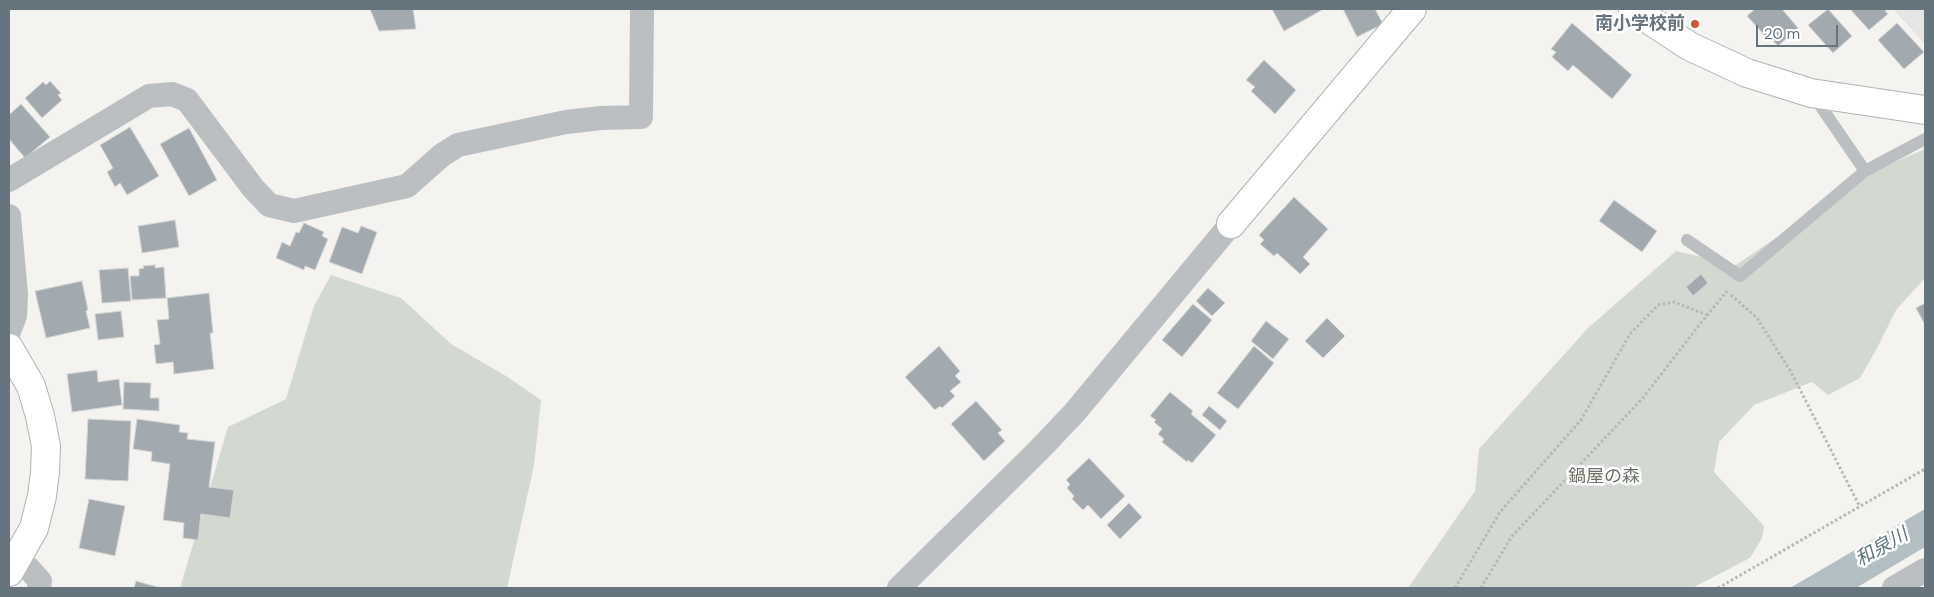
<!DOCTYPE html>
<meta charset="utf-8">
<style>
body{margin:0}
#map{position:relative;width:1934px;height:597px;overflow:hidden;background:#f4f3f0;font-family:"DM Sans",sans-serif}
canvas{display:block}
.frame{position:absolute;inset:0;border:10px solid #66747e;pointer-events:none}
.scale{position:absolute;left:1756px;top:25px;width:82px;height:22px;box-sizing:border-box;border:2px solid #66747e;border-top:0;padding-left:6px;font-size:15px;line-height:18px;white-space:nowrap;color:#66747e;-webkit-text-stroke:4px #fff;paint-order:stroke}
</style>
<div id="map">
<canvas width="1934" height="597"></canvas>
<div class="frame"></div>
<div class="scale">20 m</div>
</div>
<script>
const context = document.querySelector('canvas').getContext('2d');
context.lineJoin = 'round';
function fill(path, color) { context.fillStyle = color; context.fill(path, 'evenodd'); }
const shape = rows => new Path2D(rows.map(r => 'M' + r).join(''));
function strokePath(path, color, width, dash) { context.strokeStyle = color; context.lineWidth = width; context.lineCap = dash ? 'butt' : 'round'; context.setLineDash(dash || []); context.stroke(path); }
function label(font, color, halo, rows, align = 'center') {
  context.font = font + ' "DM Sans","Noto Sans JP",sans-serif'; context.lineWidth = 5; context.setLineDash([]); context.textBaseline = 'middle'; context.strokeStyle = halo; context.fillStyle = color; for (const [text, x, y, turn = 0] of rows) {
    context.save(); context.translate(x, y); context.rotate((+turn || 0) * Math.PI / 180); context.textAlign = isNaN(turn) ? turn : align; if (halo) context.strokeText(text, 0, 0); context.fillText(text, 0, 0); context.restore();
  }
}
fill(shape([
 [1893,9,1925,9,1925,44]
]), '#e4e5e4');
fill(shape([
 [1925,149,1925,278,1896,310,1875,352,1860,378,1828,395,1812,382,1754,405,1719,442,1714,472,1764,526,1762,538,1750,558,1692,588,1408,588,1475,491,1479,449,1588,328,1676,251,1736,265,1874,171],
 [331,275,401,298,451,344,506,376,541,400,534,465,507,588,180,588,228,427,286,399,314,306]
]), '#d3d8d0');
fill(shape([
 [1925,509,1925,547,1856,588,1790,588]
]), '#b3bfc2');
const building = shape([
 [370,9,413,9,416,29,379,31,370,9],
 [1272,9,1324,9,1284,31,1272,9],
 [1343,9,1375,9,1383,24,1357,37,1343,9],
 [1755,9,1782,9,1798,28,1778,46,1770,37,1768,39,1747,16,1755,9],
 [1828,9,1852,36,1833,53,1808,25,1828,9],
 [1850,9,1884,9,1888,14,1869,30,1850,9],
 [1572,23,1632,75,1612,99,1573,65,1568,71,1552,57,1556,52,1551,49,1572,23],
 [1897,23,1924,52,1904,69,1878,40,1897,23],
 [1264,60,1296,90,1275,114,1251,91,1255,87,1246,80,1264,60],
 [50,81,61,93,58,95,62,100,42,118,25,98,43,82,46,85,50,81],
 [21,104,50,137,25,158,9,139,9,115,21,104],
 [130,127,159,176,127,195,120,183,115,187,107,172,113,168,100,145,130,127],
 [189,128,217,180,189,196,160,144,189,128],
 [1294,197,1328,229,1303,257,1310,264,1300,274,1277,253,1274,256,1260,244,1264,240,1259,235,1294,197],
 [1614,200,1657,231,1642,252,1599,221,1614,200],
 [175,220,179,247,142,253,138,226,175,220],
 [304,223,324,232,322,236,328,239,315,270,305,266,304,270,276,258,282,242,290,246,296,232,299,233,304,223],
 [361,226,377,232,362,274,329,262,342,227,358,233,361,226],
 [155,265,155,268,164,267,166,298,132,300,130,276,139,276,139,269,144,268,143,266,155,265],
 [128,268,131,301,102,303,99,270,128,268],
 [1701,274,1708,283,1693,296,1686,287,1701,274],
 [82,281,88,310,86,311,90,328,46,338,35,291,82,281],
 [1208,288,1225,303,1212,316,1196,301,1208,288],
 [209,293,213,333,210,333,214,369,174,374,173,362,156,364,154,345,160,344,157,320,169,319,167,298,209,293],
 [1925,303,1925,325,1916,308,1925,303],
 [1193,304,1212,320,1182,357,1162,340,1193,304],
 [121,311,124,337,98,340,95,314,121,311],
 [1327,318,1345,336,1323,358,1305,341,1327,318],
 [1266,321,1289,339,1273,359,1251,341,1266,321],
 [939,346,960,371,955,376,961,382,950,391,955,396,942,408,940,406,935,410,905,377,939,346],
 [1254,346,1274,363,1238,409,1217,393,1254,346],
 [97,370,98,382,119,379,122,405,72,412,67,374,97,370],
 [124,382,151,383,150,398,159,398,159,411,123,409,124,382],
 [1170,392,1193,411,1191,414,1216,435,1192,463,1188,460,1187,462,1162,442,1164,439,1158,434,1162,429,1154,422,1156,420,1150,416,1170,392],
 [976,401,1002,430,998,433,1005,441,984,461,951,424,976,401],
 [1209,406,1227,421,1220,430,1202,415,1209,406],
 [88,419,131,421,128,481,85,479,88,419],
 [137,419,180,425,179,432,188,433,187,439,215,442,209,487,234,490,230,518,201,514,198,540,183,538,184,523,163,520,170,464,151,461,152,452,133,449,137,419],
 [1089,458,1125,496,1101,519,1088,505,1083,510,1072,499,1074,496,1067,488,1070,484,1066,480,1089,458],
 [89,499,125,506,115,556,79,548,89,499],
 [1129,503,1142,517,1120,539,1107,525,1129,503],
 [136,581,161,588,134,588,136,581]
]);
fill(building, '#a3aaaf');
strokePath(building, '#d5d5d3', 1);
const secondary = shape([
 [1633,9,1689,46,1747,73,1811,93,1925,110],
 [1231,224,1412,9],
 [9,348,31,386,40,416,46,446,45,472,42,496,34,528,9,572]
]);
strokePath(secondary, '#aeb3b6', 30);
strokePath(shape([
 [1731,295,1757,318,1791,372,1860,507],
 [1455,588,1500,512,1581,420,1630,334,1658,305,1674,302,1707,315],
 [1481,588,1512,536,1642,399,1700,324,1727,291],
 [1718,588,1925,469]
]), '#b5b8ba', 3, [2.5, 2.5]);
strokePath(shape([
 [1813,95,1865,171,1925,139],
 [1687,240,1740,276,1865,171]
]), '#bbbfc2', 12);
strokePath(shape([
 [9,180,149,96,172,94,187,100,253,188,269,205,294,211,407,186,442,155,458,145,566,122,601,118,641,117,642,9],
 [9,216,16,294,15,316,9,331],
 [16,561,29,569,40,581,39,588],
 [899,588,1039,450,1075,412,1231,224],
 [1894,588,1925,570]
]), '#bbbfc2', 24);
strokePath(secondary, '#fff', 28);
for (const [x, y, r, color] of [
 [1695,24,5,"#cf5235"]
]) { const dot = new Path2D(); dot.arc(x, y, r, 0, 2 * Math.PI); context.fillStyle = color; context.fill(dot); strokePath(dot, '#fff', 2); }
label('bold 18px', '#66747e', '#fff', [
 ["南小学校前",1685,24]
], 'right');
label('18px', '#687664', '#fff', [
 ["鍋屋の森",1604,477]
]);
label('italic 19px', '#62767b', '#fff', [
 ["和泉川",1882,548,-30]
]);
</script>
